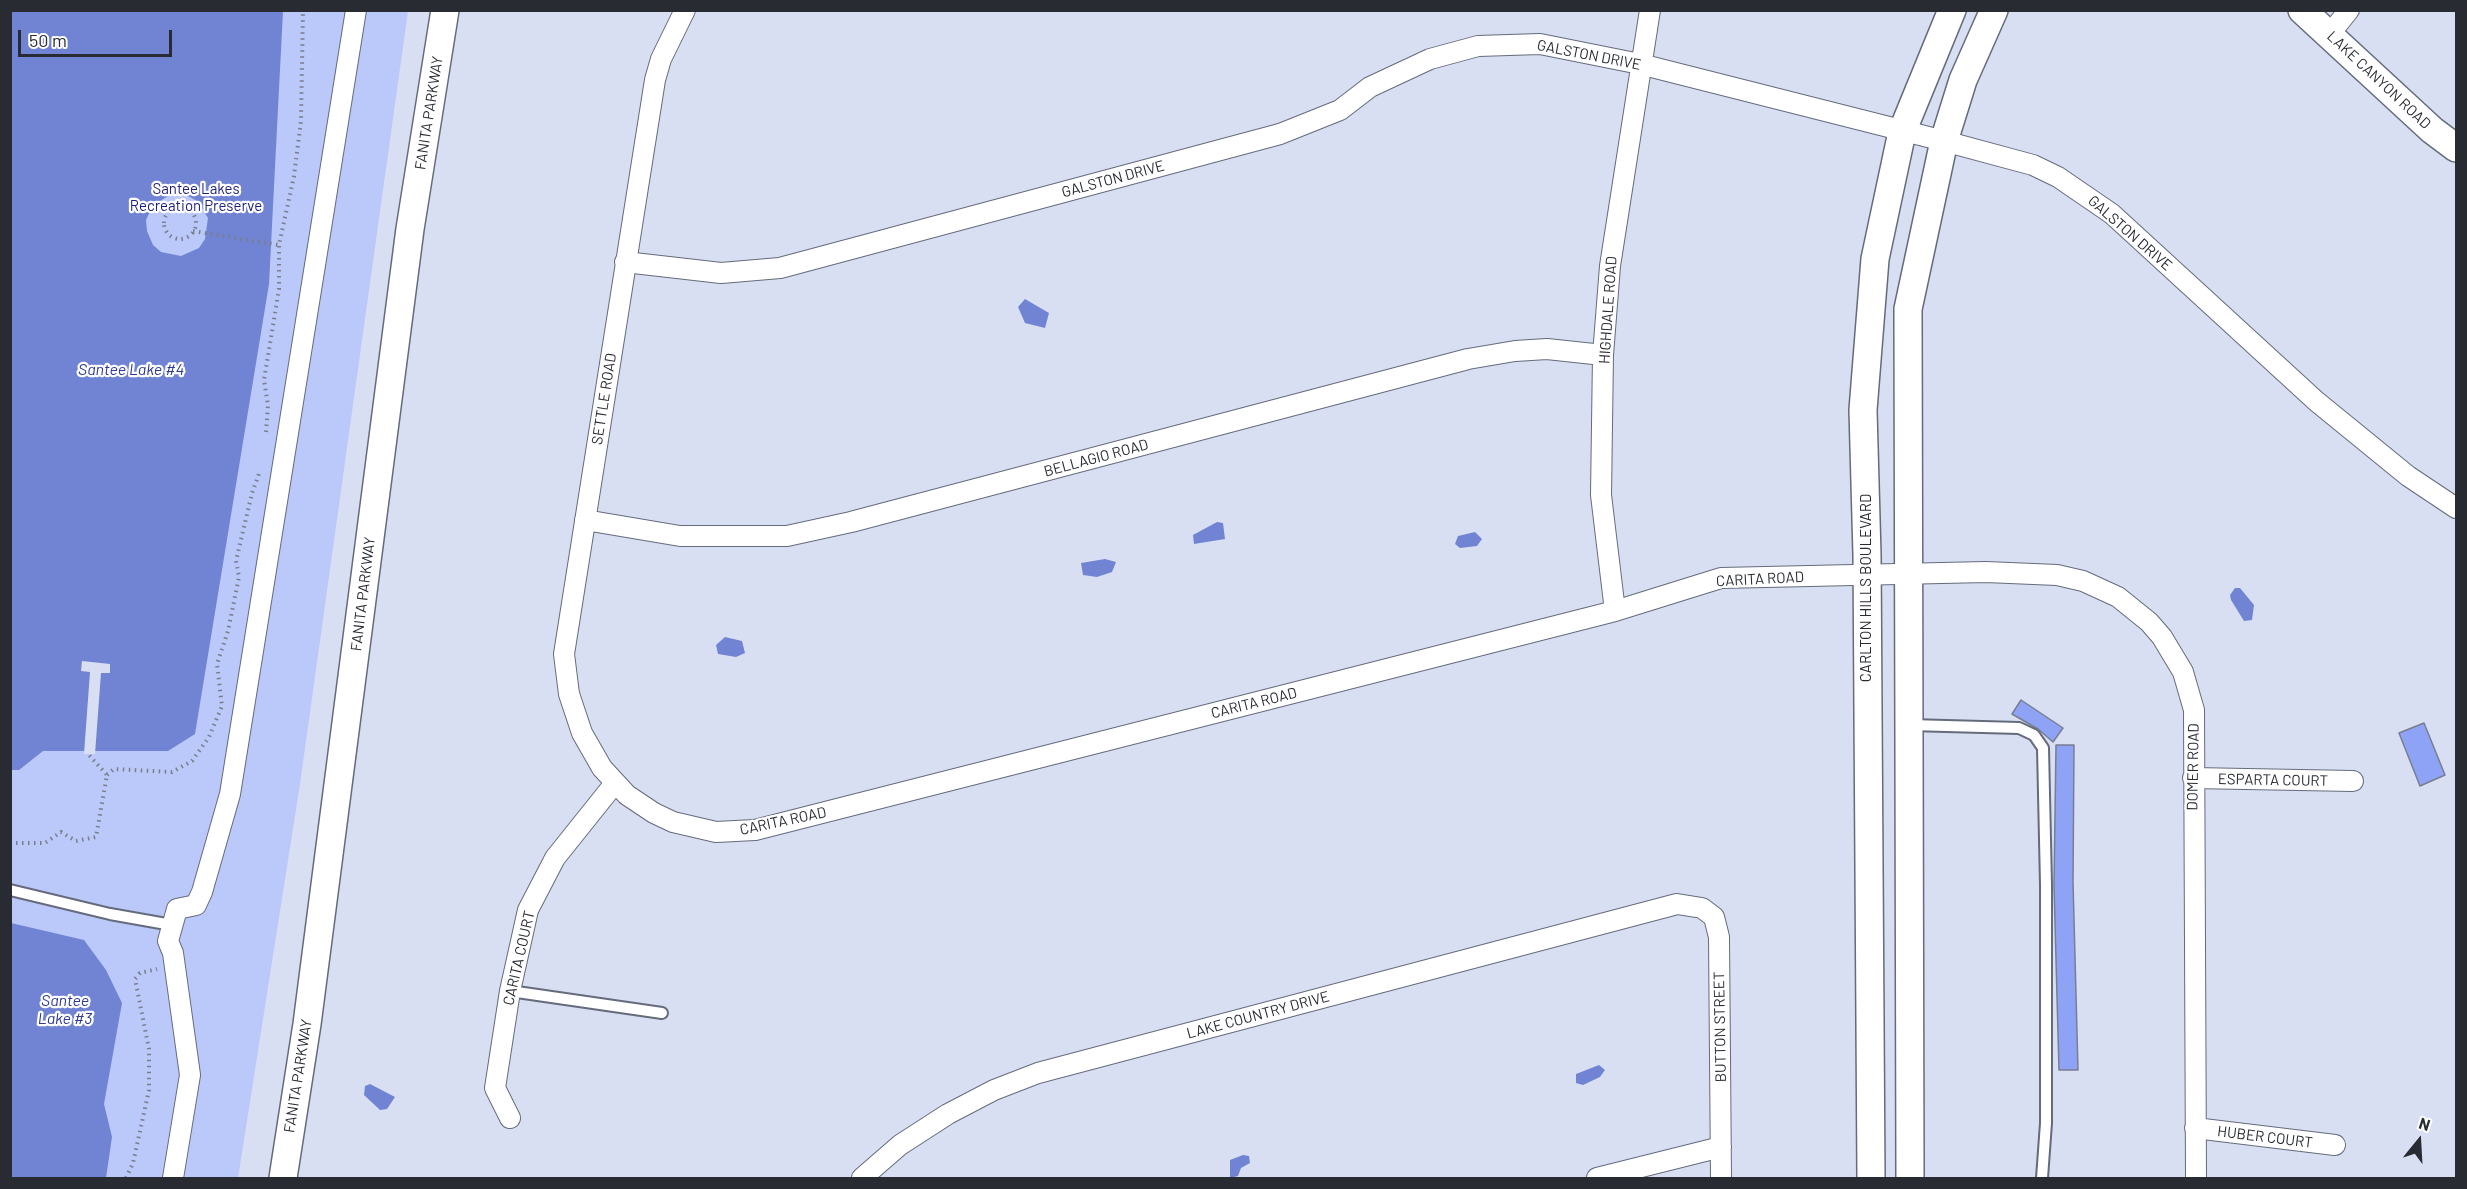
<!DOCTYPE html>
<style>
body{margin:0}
#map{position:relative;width:2467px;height:1189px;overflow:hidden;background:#d9dff3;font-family:Barlow,sans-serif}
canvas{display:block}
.frame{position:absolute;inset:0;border:12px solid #282b32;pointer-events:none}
.north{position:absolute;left:2389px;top:1111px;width:60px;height:60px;-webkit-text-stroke:4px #fff;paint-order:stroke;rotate:18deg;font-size:16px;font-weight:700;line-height:24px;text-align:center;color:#282b32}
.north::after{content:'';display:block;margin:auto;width:21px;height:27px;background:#282b32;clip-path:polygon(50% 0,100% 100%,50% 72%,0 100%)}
.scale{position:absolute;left:18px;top:30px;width:154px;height:27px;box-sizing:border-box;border:3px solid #282b32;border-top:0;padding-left:8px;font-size:18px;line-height:21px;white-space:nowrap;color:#282b32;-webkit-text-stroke:4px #fff;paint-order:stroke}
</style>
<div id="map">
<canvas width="2467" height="1189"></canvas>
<div class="frame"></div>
<div class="north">N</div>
<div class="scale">50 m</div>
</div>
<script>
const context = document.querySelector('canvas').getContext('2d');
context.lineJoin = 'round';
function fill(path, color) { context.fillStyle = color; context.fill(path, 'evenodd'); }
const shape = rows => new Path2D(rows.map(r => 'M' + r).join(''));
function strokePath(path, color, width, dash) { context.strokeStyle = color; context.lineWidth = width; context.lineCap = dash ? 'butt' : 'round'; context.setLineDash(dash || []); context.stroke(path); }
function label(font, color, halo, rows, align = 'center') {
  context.font = font + ' Barlow,sans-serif'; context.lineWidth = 4.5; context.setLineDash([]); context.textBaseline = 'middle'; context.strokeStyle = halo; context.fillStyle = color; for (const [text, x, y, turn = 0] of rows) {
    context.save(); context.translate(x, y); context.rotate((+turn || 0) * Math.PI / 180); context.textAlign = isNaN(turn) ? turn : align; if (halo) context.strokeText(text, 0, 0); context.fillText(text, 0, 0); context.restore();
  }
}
fill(shape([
 [10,11,408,11,300,784,238,1178,11,1178]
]), '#bac8fa');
fill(shape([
 [11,11,283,11,269,284,195,734,168,751,43,751,19,770,11,770],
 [172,194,188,196,197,201,208,218,205,239,199,248,181,256,161,252,153,245,147,231,146,220,153,205],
 [1025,299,1049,313,1045,328,1025,323,1018,307],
 [1217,522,1223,523,1225,539,1194,544,1193,535],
 [1475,532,1482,539,1477,546,1460,548,1455,544,1458,536],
 [1105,559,1116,562,1112,572,1097,577,1083,575,1081,563],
 [2235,588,2240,588,2254,605,2252,620,2244,621,2231,600,2230,595],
 [725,637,742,641,745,653,736,657,718,654,716,645],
 [11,923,84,940,106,970,122,1003,104,1104,112,1137,106,1178,11,1178],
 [1599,1065,1605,1070,1600,1077,1583,1085,1576,1083,1576,1074],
 [370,1084,395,1097,387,1109,380,1110,364,1095,365,1086],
 [1243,1155,1249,1156,1250,1163,1241,1168,1238,1176,1230,1178,1230,1160]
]), '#7184d4');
fill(shape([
 [82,661,110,664,110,673,101,673,95,754,84,754,90,672,81,671]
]), '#d9dff3');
const building = shape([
 [2021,700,2063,728,2053,742,2038,729,2012,714,2021,700],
 [2424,723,2445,775,2420,786,2399,733,2424,723],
 [2056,745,2074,745,2073,882,2078,1070,2059,1070,2054,886,2056,745]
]);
fill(building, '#8ea3f6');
strokePath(building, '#787e90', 1.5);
const lane = shape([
 [1910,725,2019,728,2034,735,2043,748,2046,885,2046,1123,2042,1178],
 [10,890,110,914,172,925],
 [510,991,662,1013]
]);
const street = shape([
 [685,10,661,59,655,80,564,654,569,694,582,733,602,768,627,795,654,813,673,822,716,832,755,830,1615,611,1721,578,1986,572,2057,575,2083,581,2118,597,2149,622,2162,637,2183,672,2194,710,2196,1178],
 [2329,35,2349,10],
 [625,262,721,273,780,268,1280,134,1340,110,1370,87,1430,59,1478,46,1540,44,1640,64,1944,141,2033,165,2058,177,2112,214,2316,401,2408,476,2456,508],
 [585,520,680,536,787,536,851,522,1468,359,1515,351,1547,349,1603,355],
 [1615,611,1601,495,1603,355,1610,266,1650,10],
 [2193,778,2353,781],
 [510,1118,495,1088,510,991,528,910,555,858,615,783],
 [2195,1128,2335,1145],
 [173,1178,190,1075,173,953,168,941,177,909,196,905,202,892,230,794,356,10],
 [862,1178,900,1145,948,1114,994,1090,1038,1073,1677,904,1702,908,1714,917,1719,937,1721,1178],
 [1597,1178,1721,1147]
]);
const secondary = shape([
 [2302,10,2432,130,2456,148],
 [283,1178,307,1024,410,229,445,10],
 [1871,1178,1867,555,1863,410,1875,259,1902,132,1952,10],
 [1910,1178,1908,309,1944,141,1963,80,1994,10]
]);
strokePath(lane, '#656b7c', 14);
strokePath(street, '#656b7c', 22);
strokePath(secondary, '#656b7c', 30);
strokePath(shape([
 '164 223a16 16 0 1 1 32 0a16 16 0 1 1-32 0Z',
 [193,231,279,245],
 [266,432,268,405,264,380,279,289,279,245,294,176,301,121,303,10],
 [107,775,114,769,172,772,192,761,209,737,222,706,217,664,228,631,239,577,236,561,252,493,260,471],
 [10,843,45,843,61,832,76,841,96,837,107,775,89,755],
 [126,1178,133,1163,149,1090,149,1049,135,979,140,973,157,969]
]), '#7a7e8b', 4, [1.5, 4.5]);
strokePath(lane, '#fff', 10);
strokePath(street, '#fff', 20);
strokePath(secondary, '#fff', 27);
label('15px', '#282b32', '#fff', [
 ["GALSTON DRIVE",1589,55,11],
 ["LAKE CANYON ROAD",2379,80,43],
 ["FANITA PARKWAY",429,113,-81],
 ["GALSTON DRIVE",1113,179,-15],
 ["GALSTON DRIVE",2130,233,41],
 ["HIGHDALE ROAD",1608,310,-86],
 ["SETTLE ROAD",604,399,-81],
 ["BELLAGIO ROAD",1096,458,-15],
 ["CARITA ROAD",1760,579,-3],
 ["CARLTON HILLS BOULEVARD",1866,588,-90],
 ["FANITA PARKWAY",363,594,-83],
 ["CARITA ROAD",1254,703,-14],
 ["DOMER ROAD",2193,767,-89],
 ["ESPARTA COURT",2273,780,1],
 ["CARITA ROAD",783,821,-12],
 ["CARITA COURT",519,958,-77],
 ["LAKE COUNTRY DRIVE",1258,1015,-15],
 ["BUTTON STREET",1720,1027,-91],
 ["FANITA PARKWAY",298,1076,-81],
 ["HUBER COURT",2265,1137,7]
]);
label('15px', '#1d1f7d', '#fff', [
 ["Santee Lakes",196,189],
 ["Recreation Preserve",196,206]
]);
label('italic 16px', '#2e3997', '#fff', [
 ["Santee Lake #4",131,370],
 ["Santee",65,1001],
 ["Lake #3",65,1019]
]);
</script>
